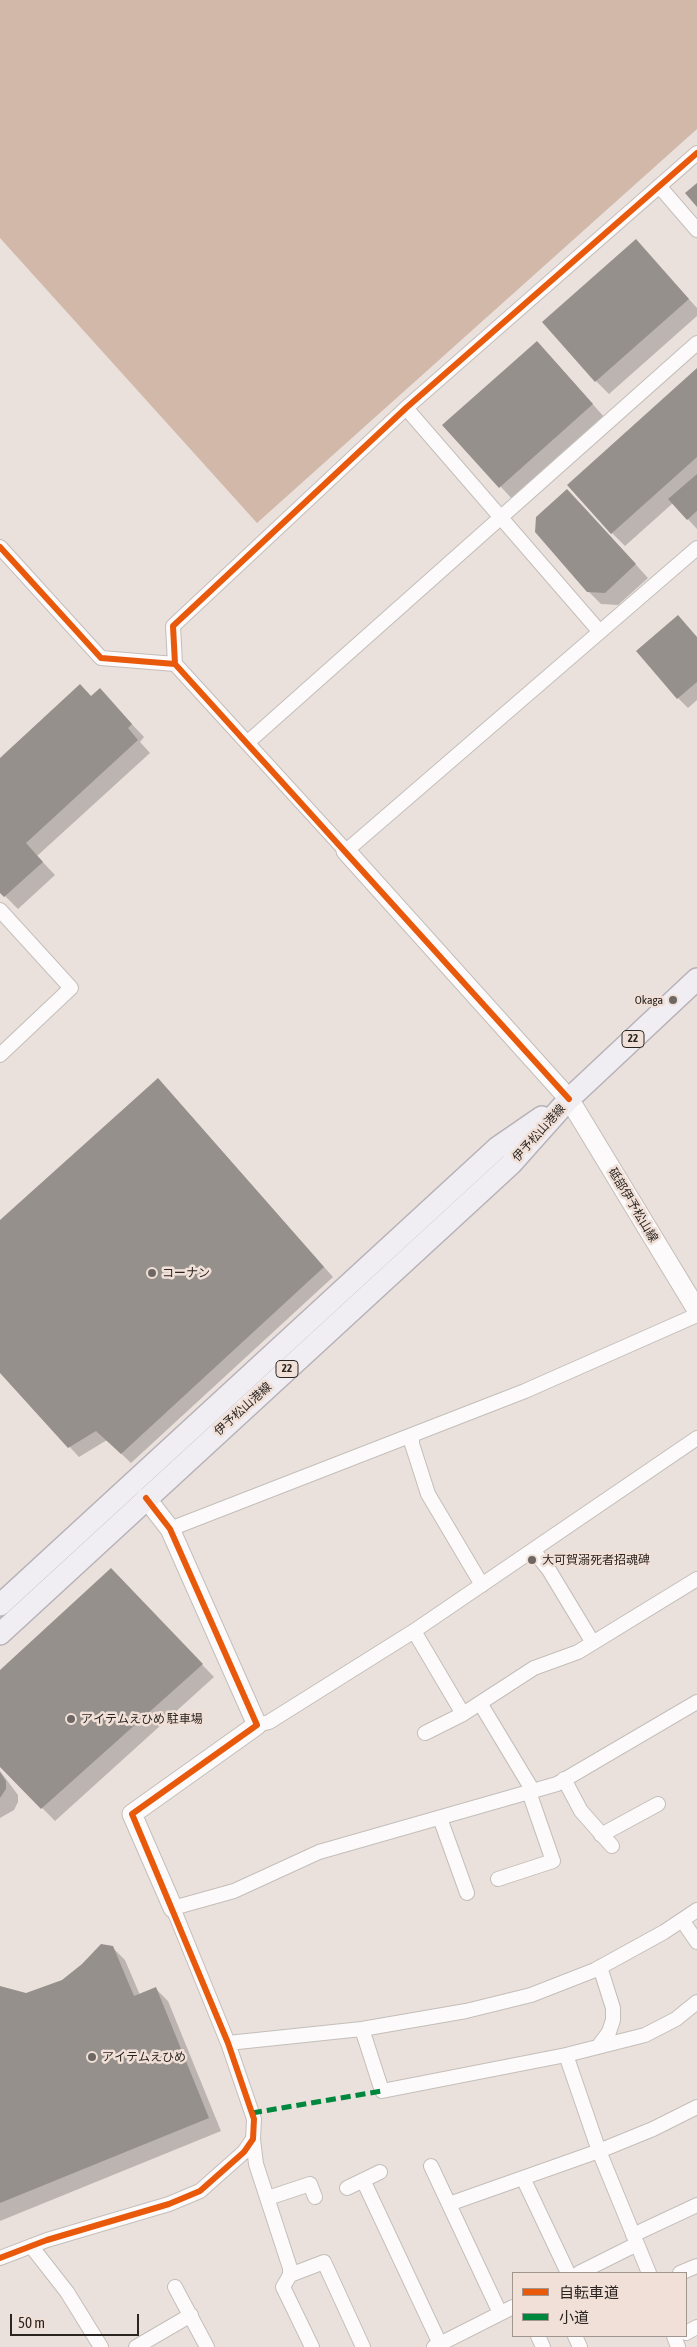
<!DOCTYPE html>
<meta charset="utf-8">
<style>
body{margin:0}
#map{position:relative;width:697px;height:2347px;overflow:hidden;background:#eae1dd;font-family:"Asap Condensed","Noto Sans JP",sans-serif}
canvas{display:block}
.legend{position:absolute;left:512px;top:2272px;width:175px;height:65px;box-sizing:border-box;background:#f0e0d7;border:1px solid #a1958f;margin:0;padding:6px 9px;list-style:none;font-size:15px;color:#2b2522}
.legend li{display:flex;align-items:center;gap:10px;height:25px}
.legend b{width:25px;border:1px solid #a1958f}
.scale{position:absolute;left:10px;top:2314px;width:129px;height:22px;box-sizing:border-box;border:2px solid #2b2522;border-top:0;padding-left:6px;font-size:15px;line-height:18px;white-space:nowrap;color:#2b2522;-webkit-text-stroke:4px #f0e0d7;paint-order:stroke}
</style>
<div id="map">
<canvas width="697" height="2347"></canvas>
<ul class="legend">
<li><b style="height:6px;background:#e8590c"></b>自転車道</li>
<li><b style="height:6px;background:#00873e"></b>小道</li>
</ul>
<div class="scale">50 m</div>
</div>
<script>
const context = document.querySelector('canvas').getContext('2d');
context.lineJoin = 'round';
function fill(path, color) { context.fillStyle = color; context.fill(path, 'evenodd'); }
const shape = rows => new Path2D(rows.map(r => 'M' + r).join(''));
function strokePath(path, color, width, dash) { context.strokeStyle = color; context.lineWidth = width; context.lineCap = dash ? 'butt' : 'round'; context.setLineDash(dash || []); context.stroke(path); }
function label(font, color, halo, rows, align = 'center') {
  context.font = font + ' "Asap Condensed","Noto Sans JP",sans-serif'; context.lineWidth = 5; context.setLineDash([]); context.textBaseline = 'middle'; context.strokeStyle = halo; context.fillStyle = color; for (const [text, x, y, turn = 0] of rows) {
    context.save(); context.translate(x, y); context.rotate((+turn || 0) * Math.PI / 180); context.textAlign = isNaN(turn) ? turn : align; if (halo) context.strokeText(text, 0, 0); context.fillText(text, 0, 0); context.restore();
  }
}
fill(shape([
 [0,0,697,0,697,129,257,523,0,238]
]), '#d1b8a9');
fill(shape([
 [636,241,697,308,697,316,609,394,596,381],
 [549,355,605,418,513,500,444,425],
 [697,370,697,529,673,503,625,546,612,533],
 [580,503,648,578,618,605,601,604,588,591],
 [697,637,697,700,688,708,678,698],
 [92,697,112,703,144,737,140,742,150,753,37,856,55,875,18,909,0,891,0,759],
 [168,1090,333,1277,131,1463,107,1440,79,1457,0,1372,0,1221],
 [123,1583,214,1677,55,1821,0,1765,0,1672],
 [0,1771,18,1795,18,1802,14,1810,0,1818],
 [112,1947,125,1960,140,1995,155,1988,168,2001,221,2131,0,2221,0,1988,26,1994,62,1981]
]), '#0003');
fill(shape([
 [697,183,697,207,685,193],
 [636,239,689,299,595,382,542,322],
 [537,341,593,404,499,488,442,425],
 [697,368,697,457,611,534,567,485],
 [697,474,697,511,687,520,668,499],
 [567,489,636,564,605,593,587,592,535,532,536,517],
 [678,615,697,637,697,682,677,699,636,651],
 [80,684,91,696,100,688,132,724,128,728,138,740,26,843,43,862,4,897,0,893,0,758],
 [158,1078,324,1267,121,1454,96,1431,68,1448,0,1373,0,1220],
 [111,1568,203,1664,41,1809,0,1767,0,1670],
 [0,1772,6,1781,6,1789,0,1798],
 [101,1944,113,1946,134,1996,156,1987,209,2118,0,2203,0,1986,26,1993,62,1980,82,1964]
]), '#96908c');
const street = shape([
 [659,186,697,230],
 [406,408,600,632],
 [0,547,101,658,175,664,346,851,697,548],
 [175,664,173,626,406,408,697,153],
 [247,743,697,343],
 [0,910,71,988,0,1055],
 [412,1436,412,1444,428,1494,482,1585],
 [170,1529,525,1391,697,1315],
 [533,1550,549,1570,593,1643],
 [414,1631,463,1714],
 [480,1703,533,1791],
 [257,1725,269,1722,414,1631,697,1438],
 [425,1733,463,1714,534,1668,578,1652,697,1579],
 [564,1779,581,1811,612,1846],
 [440,1818,467,1893],
 [601,1835,658,1804],
 [498,1879,553,1861,529,1792],
 [682,1920,697,1942],
 [362,2029,382,2091,566,2055],
 [228,2043,362,2029,466,2011,531,1995,595,1970,664,1932,697,1910],
 [598,2047,609,2032,613,2020,613,2008,600,1967],
 [253,2139,256,2164,290,2268,290,2275,283,2287,312,2347],
 [431,2166,500,2313],
 [523,2178,568,2273],
 [363,2180,440,2344],
 [347,2188,380,2172],
 [268,2198,310,2184,315,2197],
 [449,2204,599,2151,653,2129,697,2107],
 [633,2235,697,2205],
 [31,2246,67,2292,101,2347],
 [0,2258,47,2240,169,2204,200,2191,244,2152,253,2139,254,2119,228,2043,173,1908,234,1891,319,1852,557,1784,697,1702],
 [579,2273,637,2244],
 [649,2273,599,2151,566,2055,645,2035,676,2019,697,2002],
 [680,2273,697,2266],
 [290,2275,324,2262,363,2347],
 [175,2287,207,2347],
 [686,2333,697,2327],
 [538,2336,543,2347],
 [575,2336,580,2347],
 [674,2336,678,2347],
 [136,2347,191,2315],
 [434,2347,513,2307]
]);
const secondary = shape([
 [346,851,569,1099,697,1310],
 [146,1498,170,1529,257,1725,132,1814,173,1908]
]);
const primary = shape([
 [0,1605,497,1148,542,1117],
 [0,1634,511,1164,569,1099,697,979]
]);
strokePath(street, '#c4beba', 16);
strokePath(secondary, '#c4beba', 21);
strokePath(primary, '#b7b2b8', 24);
strokePath(street, '#fcfafa', 14);
strokePath(secondary, '#fcfafa', 19);
strokePath(primary, '#f0eef2', 21);
strokePath(shape([
 [252,2113,382,2091]
]), '#00873e', 5, [10, 5]);
strokePath(shape([
 [0,547,101,658,175,664,569,1099],
 [175,664,173,626,406,408,697,153],
 [0,2258,47,2240,169,2204,200,2191,244,2152,253,2139,254,2119,228,2043,132,1814,257,1725,170,1529,146,1498]
]), '#e8590c', 6);
for (const [x, y, r, color] of [
 [673,1000,5,"#6e6763"],
 [152,1273,5,"#6e6763"],
 [532,1560,5,"#6e6763"],
 [71,1719,5,"#6e6763"],
 [92,2057,5,"#6e6763"]
]) { const dot = new Path2D(); dot.arc(x, y, r, 0, 2 * Math.PI); context.fillStyle = color; context.fill(dot); strokePath(dot, '#f0e0d7', 2); }
for (const [x, y, w] of [
 [633,1039,22],
 [287,1369,22]
]) { const box = new Path2D(); box.roundRect(x - w / 2, y - 8.5, w, 17, 4); context.fillStyle = '#f0e0d7'; context.fill(box); strokePath(box, '#2b2522', 1); }
label('bold 11px', '#2b2522', null, [
 ["22",633,1039],
 ["22",287,1369]
]);
label('12px', '#2b2522', '#f0e0d7', [
 ["Okaga",663,1000,"right"],
 ["コーナン",162,1273],
 ["大可賀溺死者招魂碑",542,1560],
 ["アイテムえひめ 駐車場",81,1719],
 ["アイテムえひめ",102,2057]
], 'left');
label('12px', '#2b2522', '#f0e0d7', [
 ["伊予松山港線",539,1133,-48],
 ["砥部伊予松山線",633,1205,59],
 ["伊予松山港線",243,1409,-42]
]);
</script>
